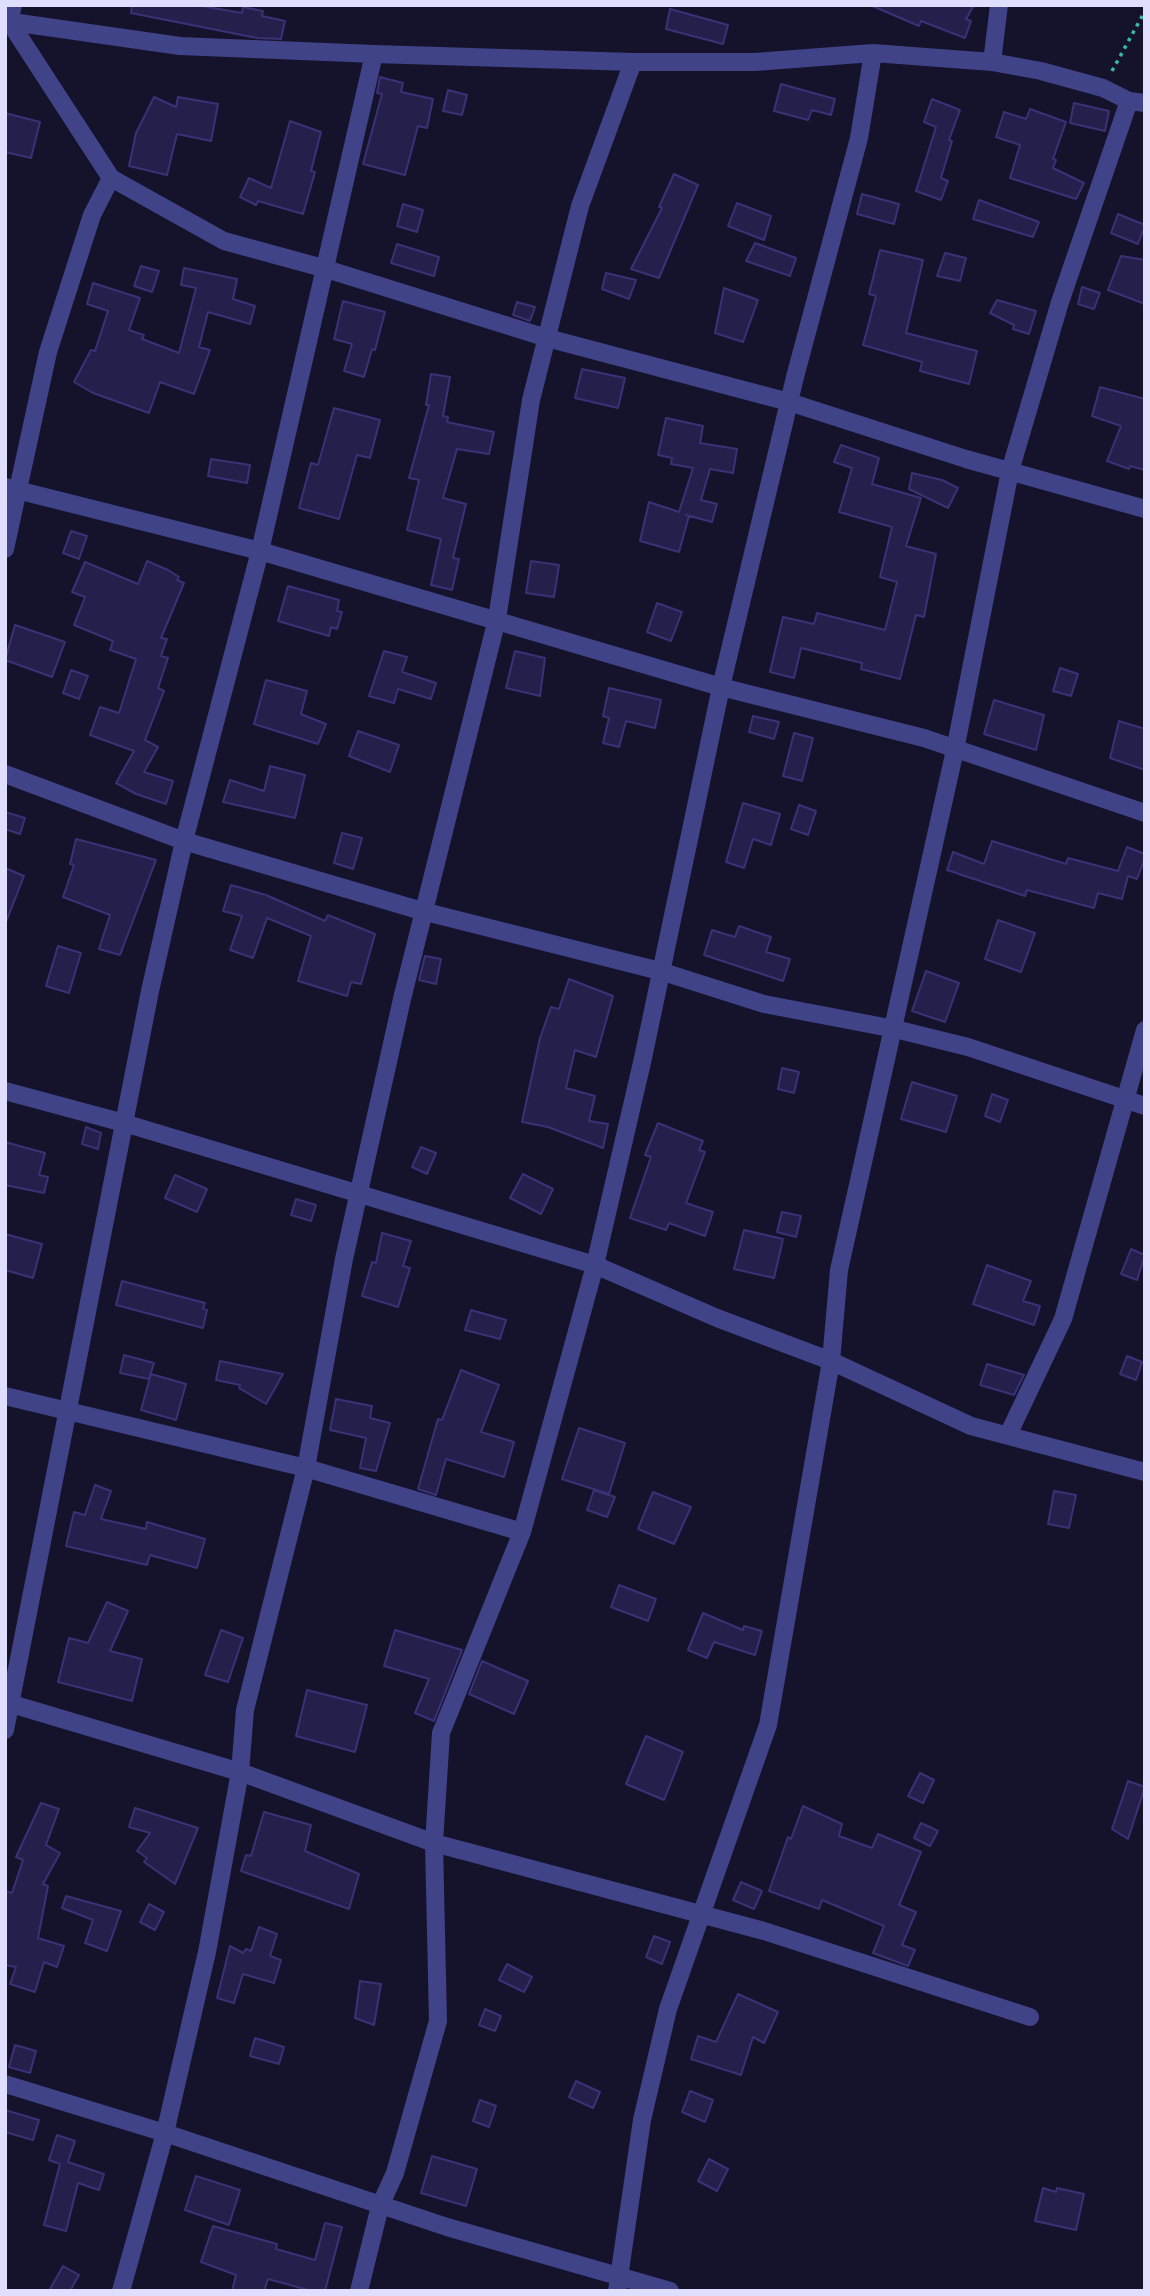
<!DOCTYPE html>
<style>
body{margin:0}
#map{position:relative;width:1150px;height:2296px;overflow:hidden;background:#15122b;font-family:Quicksand,sans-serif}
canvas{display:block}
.frame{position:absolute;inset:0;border:7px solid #dfdefe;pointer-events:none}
</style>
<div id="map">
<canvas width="1150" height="2296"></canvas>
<div class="frame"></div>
</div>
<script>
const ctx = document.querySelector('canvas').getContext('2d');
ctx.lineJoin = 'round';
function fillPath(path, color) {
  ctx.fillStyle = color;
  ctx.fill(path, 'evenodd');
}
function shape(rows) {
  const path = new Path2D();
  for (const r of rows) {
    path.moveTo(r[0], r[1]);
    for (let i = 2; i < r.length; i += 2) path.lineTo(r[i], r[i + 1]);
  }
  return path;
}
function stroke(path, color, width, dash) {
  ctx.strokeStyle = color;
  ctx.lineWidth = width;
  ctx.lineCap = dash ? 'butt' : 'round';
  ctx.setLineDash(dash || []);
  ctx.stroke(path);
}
const building = shape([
 [132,5,196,5,242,13,243,7,263,11,262,16,285,21,281,39,257,38,131,13,132,5],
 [870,5,974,5,966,19,971,21,965,38,921,21,919,26,870,5],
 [670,9,728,25,723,44,666,29,670,9],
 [380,77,403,83,401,92,433,99,427,128,418,126,405,175,363,164,382,94,377,93,380,77],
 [781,84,835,99,831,115,812,110,808,120,774,111,781,84],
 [448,90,467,95,462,115,443,111,448,90],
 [154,97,176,107,178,97,218,104,211,141,177,134,167,175,129,166,136,133,154,97],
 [932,99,960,110,949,140,952,141,941,178,948,181,941,200,916,191,936,127,924,122,932,99],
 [1074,103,1109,111,1105,131,1070,123,1074,103],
 [1030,109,1066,122,1053,159,1056,160,1053,168,1084,183,1076,199,1010,178,1020,145,996,137,1004,112,1026,119,1030,109],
 [5,113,40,122,31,158,5,152,5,113],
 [290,121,321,132,311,171,315,172,303,214,258,201,256,205,240,197,249,178,271,188,290,121],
 [674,174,698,185,659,278,631,269,662,208,659,207,674,174],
 [862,194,899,204,894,224,857,214,862,194],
 [979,200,1039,222,1033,237,973,219,979,200],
 [737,203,771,216,764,240,728,226,737,203],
 [403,204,423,210,417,232,397,226,403,204],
 [1118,214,1145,225,1138,244,1111,233,1118,214],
 [755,243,796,258,790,276,746,261,755,243],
 [397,244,439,257,434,276,391,263,397,244],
 [880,250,923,260,906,333,977,351,969,384,920,371,922,362,863,345,876,296,869,294,880,250],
 [945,253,966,258,960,281,937,276,945,253],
 [1121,256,1145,260,1145,304,1108,290,1121,256],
 [141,266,159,271,152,292,134,286,141,266],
 [184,268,237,279,233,299,255,306,250,324,208,312,199,347,210,350,194,394,160,382,149,413,93,393,74,382,91,350,95,351,108,311,87,304,93,283,140,298,129,330,144,335,142,339,179,353,196,288,181,285,184,268],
 [606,273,636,280,629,299,602,289,606,273],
 [1082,287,1100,293,1094,309,1078,304,1082,287],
 [724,288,758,300,743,342,715,333,724,288],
 [997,300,1036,311,1029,334,1013,329,1014,325,990,313,997,300],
 [343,301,385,312,375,350,372,349,364,377,344,371,352,344,334,339,343,301],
 [517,302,535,307,530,321,513,315,517,302],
 [582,369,625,378,618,408,575,398,582,369],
 [431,374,450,377,443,416,448,417,447,422,494,432,489,454,457,449,443,498,466,504,453,558,459,559,452,590,431,585,441,539,407,530,419,480,409,478,429,405,426,405,431,374],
 [1100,387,1145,399,1145,470,1130,466,1129,469,1107,461,1121,426,1092,416,1100,387],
 [334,408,380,420,370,458,357,455,339,519,299,508,311,463,318,465,334,408],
 [666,418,703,426,700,443,737,449,733,473,710,469,701,500,717,504,712,522,686,515,689,516,679,552,640,541,649,502,679,512,693,468,671,464,672,458,658,455,666,418],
 [841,445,879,458,872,484,921,498,906,546,936,554,924,617,916,615,900,679,861,669,862,663,801,648,794,678,770,672,783,617,814,624,817,613,885,630,897,582,880,577,892,527,839,512,852,468,834,462,841,445],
 [211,459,250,465,247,483,208,476,211,459],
 [912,473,942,480,958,488,948,508,909,489,912,473],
 [71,531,87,536,79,559,63,553,71,531],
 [147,561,168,570,179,577,177,580,184,583,161,638,167,639,161,656,168,658,158,688,164,691,145,740,158,747,144,772,173,781,166,804,136,794,116,783,134,751,90,735,100,707,119,713,136,659,110,650,113,641,74,625,85,597,72,592,85,562,138,584,147,561],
 [531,561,559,565,554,597,526,593,531,561],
 [288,586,339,600,337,611,342,612,337,629,331,627,329,636,278,621,288,586],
 [657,603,682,612,671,641,647,632,657,603],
 [15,625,65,642,52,677,5,660,15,625],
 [384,651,407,657,402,672,436,683,431,699,398,689,394,703,369,696,384,651],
 [515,651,545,658,540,696,506,688,515,651],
 [1060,668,1078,674,1071,696,1053,691,1060,668],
 [71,670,88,676,79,699,63,693,71,670],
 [266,680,307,691,301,714,326,724,318,744,254,724,266,680],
 [609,688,661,700,655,728,626,721,619,747,603,743,609,718,603,716,609,688],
 [994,700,1044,715,1036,750,984,734,994,700],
 [753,716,779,722,774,739,749,732,753,716],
 [1119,721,1145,729,1145,770,1110,758,1119,721],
 [358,731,399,745,390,772,349,756,358,731],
 [794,733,813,738,802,781,783,776,794,733],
 [270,766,305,775,295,818,223,802,230,780,264,791,270,766],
 [743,803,780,814,771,845,753,839,744,868,726,862,743,803],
 [799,805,816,811,808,835,791,829,799,805],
 [5,812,25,818,20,834,5,829,5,812],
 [342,833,362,838,353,869,334,863,342,833],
 [76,839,156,860,120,955,99,949,110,915,63,897,74,865,70,864,76,839],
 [992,841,1066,864,1068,858,1118,871,1127,847,1145,854,1145,858,1137,879,1128,876,1122,899,1098,893,1094,908,1027,890,1025,896,947,870,953,852,984,864,992,841],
 [5,868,24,876,6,922,5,921,5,868],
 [231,885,266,895,325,921,328,915,375,934,361,984,351,982,347,996,298,981,311,936,267,918,253,958,230,950,242,916,223,911,231,885],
 [998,920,1035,933,1021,972,985,959,998,920],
 [739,926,771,937,766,952,790,959,783,981,704,955,712,930,735,937,739,926],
 [58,946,81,953,69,993,46,986,58,946],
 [425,956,441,959,436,984,419,980,425,956],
 [926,971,959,983,945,1022,912,1011,926,971],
 [569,979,613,996,596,1057,575,1050,566,1088,595,1096,589,1121,608,1124,603,1148,548,1127,522,1122,540,1038,551,1007,559,1009,569,979],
 [782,1068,799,1072,794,1093,778,1089,782,1068],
 [912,1082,957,1096,946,1132,901,1119,912,1082],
 [992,1094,1008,1100,1000,1122,985,1116,992,1094],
 [658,1123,703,1141,699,1150,705,1152,686,1203,713,1212,705,1236,669,1223,666,1230,630,1218,651,1157,645,1155,658,1123],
 [86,1127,101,1133,98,1149,82,1144,86,1127],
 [5,1142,45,1153,39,1175,48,1177,44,1193,5,1185,5,1142],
 [421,1147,436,1153,427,1174,412,1167,421,1147],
 [523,1174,553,1189,541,1214,510,1198,523,1174],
 [175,1175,207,1189,197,1212,165,1198,175,1175],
 [296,1199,316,1205,311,1221,291,1215,296,1199],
 [782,1212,801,1216,796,1237,777,1232,782,1212],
 [744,1230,783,1239,774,1278,734,1269,744,1230],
 [382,1233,411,1241,403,1266,410,1268,398,1307,362,1296,372,1262,376,1263,382,1233],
 [5,1234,42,1244,33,1278,5,1270,5,1234],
 [1131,1249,1145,1255,1137,1280,1121,1274,1131,1249],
 [987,1265,1031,1281,1023,1301,1040,1306,1034,1325,973,1304,987,1265],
 [122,1281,205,1303,203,1309,207,1310,203,1328,116,1305,122,1281],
 [471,1310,506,1320,500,1339,465,1330,471,1310],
 [124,1355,154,1363,149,1379,120,1373,124,1355],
 [1127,1356,1142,1362,1136,1380,1120,1374,1127,1356],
 [220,1361,283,1374,266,1404,239,1388,240,1385,216,1380,220,1361],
 [987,1364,1024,1375,1014,1395,980,1385,987,1364],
 [461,1370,499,1385,481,1432,514,1442,504,1477,446,1459,436,1495,418,1489,438,1419,442,1420,461,1370],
 [151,1374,186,1384,176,1420,141,1410,151,1374],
 [336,1399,372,1406,370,1418,390,1423,376,1471,360,1468,366,1438,330,1430,336,1399],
 [579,1428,625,1443,609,1494,562,1479,579,1428],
 [95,1485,111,1491,101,1519,146,1529,147,1522,205,1539,197,1568,150,1555,147,1565,66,1546,74,1512,85,1515,95,1485],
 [594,1490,615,1497,607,1517,587,1510,594,1490],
 [1054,1491,1076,1495,1069,1528,1048,1524,1054,1491],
 [653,1492,691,1507,674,1544,638,1529,653,1492],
 [619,1585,656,1599,648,1621,611,1607,619,1585],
 [107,1602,128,1611,110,1651,142,1659,132,1701,58,1682,69,1638,88,1643,107,1602],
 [703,1613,743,1630,744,1626,762,1631,755,1655,714,1642,707,1658,688,1650,703,1613],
 [221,1630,243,1638,228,1682,205,1675,221,1630],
 [395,1630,462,1650,434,1721,415,1713,429,1679,384,1666,395,1630],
 [482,1661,528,1681,514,1714,469,1694,482,1661],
 [307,1690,367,1705,355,1752,296,1736,307,1690],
 [646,1736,683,1752,664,1800,626,1784,646,1736],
 [920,1773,934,1780,923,1803,908,1796,920,1773],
 [1128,1781,1145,1787,1128,1839,1112,1829,1128,1781],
 [41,1803,59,1809,46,1845,60,1853,43,1884,48,1886,38,1938,64,1946,57,1967,44,1962,35,1992,10,1984,16,1967,5,1965,5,1891,12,1893,23,1860,16,1857,41,1803],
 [803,1806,842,1824,839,1836,872,1848,878,1834,921,1852,899,1905,916,1912,902,1945,915,1950,908,1966,873,1953,884,1926,822,1900,819,1909,769,1891,788,1837,791,1839,803,1806],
 [135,1808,198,1828,175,1884,144,1862,147,1858,137,1851,150,1833,129,1827,135,1808],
 [264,1812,311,1825,305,1851,359,1874,349,1909,241,1871,246,1855,251,1856,264,1812],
 [921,1823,938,1831,930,1846,914,1838,921,1823],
 [741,1882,762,1891,754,1909,733,1900,741,1882],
 [66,1896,121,1911,107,1951,85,1943,93,1920,62,1908,66,1896],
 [149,1904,164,1912,155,1930,140,1922,149,1904],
 [259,1927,277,1934,270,1956,281,1960,274,1983,243,1974,234,2003,217,1998,230,1946,243,1953,246,1949,251,1951,259,1927],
 [654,1936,670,1942,662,1964,646,1957,654,1936],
 [507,1964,532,1977,524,1992,499,1980,507,1964],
 [360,1981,381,1984,374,2025,355,2018,360,1981],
 [738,1994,778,2012,764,2043,753,2037,741,2075,691,2059,698,2036,716,2042,738,1994],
 [485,2009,501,2016,495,2031,479,2025,485,2009],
 [255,2038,284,2047,279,2064,250,2056,255,2038],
 [15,2045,36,2051,30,2073,9,2067,15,2045],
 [576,2081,600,2092,593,2108,569,2097,576,2081],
 [690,2091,713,2100,705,2122,682,2112,690,2091],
 [480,2100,496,2106,489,2127,473,2121,480,2100],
 [5,2110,39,2120,33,2140,5,2132,5,2110],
 [57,2135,75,2141,68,2162,104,2174,99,2190,78,2183,66,2231,44,2225,60,2164,49,2160,57,2135],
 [432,2156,477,2169,466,2206,421,2193,432,2156],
 [709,2159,728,2169,717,2191,698,2181,709,2159],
 [196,2176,240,2190,229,2225,185,2210,196,2176],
 [1043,2188,1056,2192,1057,2188,1084,2194,1076,2230,1035,2221,1043,2188],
 [325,2223,342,2227,325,2291,312,2291,268,2279,264,2291,232,2291,236,2275,201,2262,213,2226,277,2244,276,2249,315,2260,325,2223],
 [63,2266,79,2275,70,2291,49,2291,63,2266]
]);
fillPath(building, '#251f4b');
stroke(building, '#3a3276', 2);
stroke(shape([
 [1112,71,1145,11]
]), '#37b9a6', 3.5, [3.5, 5]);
stroke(shape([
 [13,5,9,21,111,178,224,241,323,268,547,338,789,402,966,459,1145,509],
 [5,21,180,46,374,54,633,62,755,62,873,53,992,62,1041,71,1103,88,1129,101,1145,103],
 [992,62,999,5],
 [5,487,260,551,721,687,924,738,1145,813],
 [5,549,48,352,92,215,111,178],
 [5,774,184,841,422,911,660,971,764,1004,895,1029,968,1047,1145,1106],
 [5,1091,124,1123,595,1265,717,1318,831,1361,971,1426,1145,1472],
 [5,1396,306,1468,522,1532],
 [1008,1435,1063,1319,1145,1030],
 [5,1702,240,1772,434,1843,764,1931,1030,2017],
 [5,1730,150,991,184,841,260,551,374,54],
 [5,2084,165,2133,447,2227,670,2291],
 [121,2291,165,2133,207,1952,240,1772,245,1710,306,1468,344,1259,402,999,497,619,531,400,580,206,633,62],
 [359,2291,380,2206,395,2173,438,2021,434,1843,441,1733,522,1532,595,1265,643,1058,721,687,795,377,859,138,873,53],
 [617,2291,642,2120,668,2009,768,1725,831,1361,839,1270,955,750,1010,471,1060,302,1129,101]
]), '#404387', 18);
</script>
